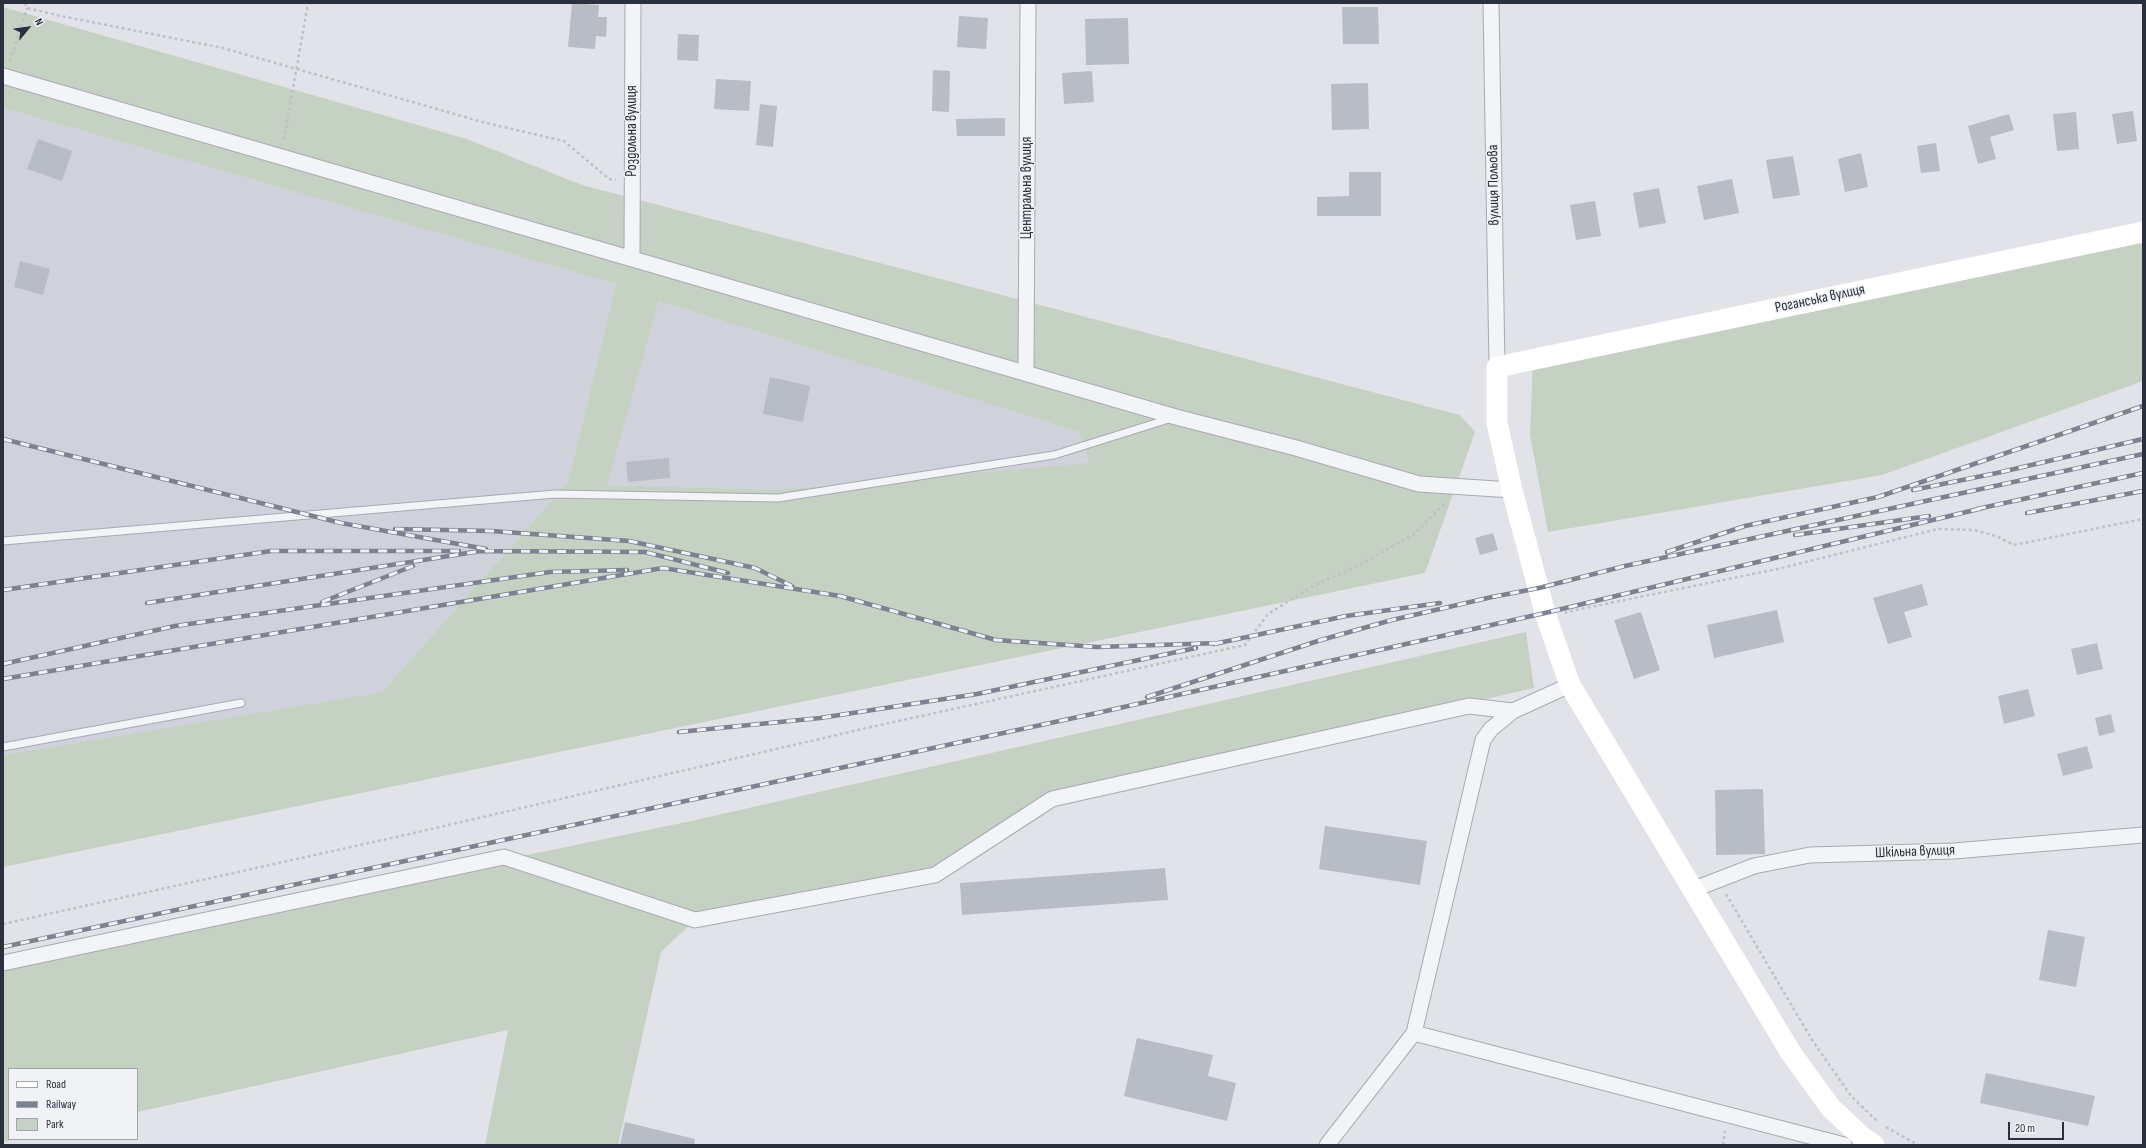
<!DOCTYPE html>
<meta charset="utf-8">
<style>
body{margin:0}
#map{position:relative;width:2146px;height:1148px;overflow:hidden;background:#e1e3e8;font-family:"Sofia Sans Condensed",sans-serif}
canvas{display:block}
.frame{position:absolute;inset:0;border:4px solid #2b303e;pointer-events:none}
.legend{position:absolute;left:8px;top:1068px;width:130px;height:72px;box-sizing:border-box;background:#f0f2f6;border:1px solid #a1a4ac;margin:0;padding:5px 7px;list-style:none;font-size:12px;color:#2b303e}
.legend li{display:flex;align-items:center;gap:8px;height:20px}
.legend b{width:20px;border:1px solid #a1a4ac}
.north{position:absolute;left:8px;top:8px;width:40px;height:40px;-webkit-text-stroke:3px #f0f2f6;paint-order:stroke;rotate:61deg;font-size:11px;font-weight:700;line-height:16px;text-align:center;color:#2b303e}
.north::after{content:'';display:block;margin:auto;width:14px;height:18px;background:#2b303e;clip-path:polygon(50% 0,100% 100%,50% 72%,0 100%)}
.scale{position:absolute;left:2008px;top:1122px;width:56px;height:18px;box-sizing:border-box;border:2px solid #2b303e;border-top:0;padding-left:5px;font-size:12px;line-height:14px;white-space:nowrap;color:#2b303e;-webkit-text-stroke:3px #f0f2f6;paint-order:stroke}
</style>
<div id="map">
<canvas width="2146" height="1148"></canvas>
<div class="frame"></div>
<ul class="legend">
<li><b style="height:5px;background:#fff"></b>Road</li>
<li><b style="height:5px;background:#7c8290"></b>Railway</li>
<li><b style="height:11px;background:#c5d1c3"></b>Park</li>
</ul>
<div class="north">N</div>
<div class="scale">20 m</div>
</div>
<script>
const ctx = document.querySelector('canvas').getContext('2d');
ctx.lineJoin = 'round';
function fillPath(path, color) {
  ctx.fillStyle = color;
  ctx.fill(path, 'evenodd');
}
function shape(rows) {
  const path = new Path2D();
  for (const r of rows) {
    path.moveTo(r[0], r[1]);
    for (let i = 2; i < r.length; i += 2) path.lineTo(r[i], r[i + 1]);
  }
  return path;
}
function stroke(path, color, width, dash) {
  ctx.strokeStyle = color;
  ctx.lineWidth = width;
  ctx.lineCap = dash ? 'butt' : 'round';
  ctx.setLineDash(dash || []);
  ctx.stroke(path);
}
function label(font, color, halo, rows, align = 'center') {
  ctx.font = font + ' "Sofia Sans Condensed",sans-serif';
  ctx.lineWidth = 3;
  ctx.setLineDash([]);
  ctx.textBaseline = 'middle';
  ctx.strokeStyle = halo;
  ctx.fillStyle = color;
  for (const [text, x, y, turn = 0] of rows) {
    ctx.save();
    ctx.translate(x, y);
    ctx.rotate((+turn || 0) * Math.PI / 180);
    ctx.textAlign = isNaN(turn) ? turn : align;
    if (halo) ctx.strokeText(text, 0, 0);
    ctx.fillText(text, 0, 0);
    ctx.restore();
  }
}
fillPath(shape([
 [3,108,616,284,568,482,382,692,3,755],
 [659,301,1079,432,1089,464,777,490,606,485]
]), '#cfd2da');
fillPath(shape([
 [3,7,467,139,582,185,1460,415,1475,432,1425,573,3,867,3,755,382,692,568,482,616,284,3,108],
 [659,301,1079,432,1089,463,777,490,607,485],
 [2143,232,2143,381,1882,475,1548,532,1530,435,1533,359],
 [1526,632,1534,688,1052,799,935,875,695,920,661,952,618,1145,485,1145,508,1030,137,1112,137,1069,9,1069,9,1139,17,1139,3,1142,3,964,691,821]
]), '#c5d1c3');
fillPath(shape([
 [572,3,599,5,598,17,607,17,606,37,596,36,595,49,568,47],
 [1342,7,1378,7,1379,44,1343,44],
 [959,16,988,18,986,49,957,47],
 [1128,18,1129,64,1086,65,1085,19],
 [678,34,699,35,698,61,677,60],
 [933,70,950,71,949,112,932,111],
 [1092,71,1094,102,1064,104,1062,73],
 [716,79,751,81,749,111,714,109],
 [1368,83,1369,129,1332,130,1331,84],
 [760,104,777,106,773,147,756,145],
 [2133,111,2137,141,2117,144,2112,114],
 [2076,112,2079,149,2057,151,2053,114],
 [2009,114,2014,130,1990,137,1996,159,1978,164,1968,126],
 [1005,118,1005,136,957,136,956,119],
 [38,139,72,151,62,181,27,169],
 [1936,143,1940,171,1921,173,1917,146],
 [1861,153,1868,187,1845,192,1838,159],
 [1793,156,1800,195,1773,199,1766,160],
 [1349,172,1381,172,1381,216,1317,216,1317,197,1349,196],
 [1732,179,1739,213,1704,220,1697,186],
 [1659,188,1666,223,1639,228,1633,193],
 [1595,201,1601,236,1576,240,1570,205],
 [20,261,50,269,43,295,14,287],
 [770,377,810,386,803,422,763,414],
 [669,458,670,478,628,482,626,462],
 [1493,533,1498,550,1480,555,1475,538],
 [1922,584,1928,605,1904,612,1912,637,1888,644,1873,598],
 [1777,610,1784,642,1714,658,1707,625],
 [1641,612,1660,670,1634,679,1614,620],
 [2097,643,2103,669,2077,675,2071,649],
 [2028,689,2035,716,2004,724,1998,696],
 [2111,714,2115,732,2099,736,2095,718],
 [2087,746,2093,768,2063,776,2057,754],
 [1763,789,1765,854,1716,855,1715,790],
 [1325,826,1427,841,1420,885,1319,869],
 [1165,868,1168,900,962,915,960,883],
 [2048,930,2085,937,2076,987,2039,980],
 [1137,1038,1213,1055,1208,1076,1236,1083,1227,1121,1124,1096],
 [1986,1073,2095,1096,2088,1126,1980,1103],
 [625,1122,695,1139,694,1145,620,1145]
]), '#b8bcc4');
const lane = shape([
 [3,541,555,494,778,498,1054,455,1172,418],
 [3,747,241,703]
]);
const street = shape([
 [1491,3,1497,367],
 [3,76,1176,417,1296,448,1419,484,1512,490],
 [632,259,633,3],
 [1026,373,1028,3],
 [1692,890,1754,866,1810,855,1954,851,2143,835],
 [3,963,504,857,695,920,935,875,1052,799,1469,706,1513,711],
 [1414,1033,1483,740,1491,729,1513,711,1570,685],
 [1327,1145,1414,1033,1844,1145]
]);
stroke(lane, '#a7aab2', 9);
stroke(street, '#a7aab2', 17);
stroke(shape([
 [25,3,27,8,61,16,223,48,486,123,564,141,609,179,616,180],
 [10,61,27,8],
 [284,140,308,3],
 [1566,614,1566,612,1782,568,1938,529,1974,530,1996,536,2014,545,2143,519],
 [1726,894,1812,1040,1851,1096,1878,1122],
 [3,924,414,833,871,727,1245,645,1268,614,1315,585,1361,564,1414,534,1445,503],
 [1886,1127,1918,1145],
 [1723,1145,1725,1131]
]), '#bfc1c7', 2.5, [3, 3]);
stroke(lane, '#f3f4f7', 7);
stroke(street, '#f3f4f7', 15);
stroke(shape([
 [1874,1145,1862,1137,1831,1108,1791,1053,1570,685,1545,613,1512,490,1497,423,1497,367,2143,232]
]), '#fff', 21);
const rail = shape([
 [3,439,341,523,486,549],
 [1913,490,1997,473,2143,439],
 [1977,509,2143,473],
 [2027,513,2143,491],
 [395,529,491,531,629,541,755,568,792,586],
 [1795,535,1929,516],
 [1667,552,1745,526,1878,497,2143,406],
 [3,590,271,551,459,551],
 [322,602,413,566],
 [147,603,481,551,645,552,728,573],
 [1214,644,1346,616,1440,603],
 [3,664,175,626,550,572,627,570],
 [3,679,663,568,840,596,996,640,1097,647,1219,643],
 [1147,697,1321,640,1392,620,1492,597,1539,588,1625,566,2143,454],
 [679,732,820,718,977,694,1196,648],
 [3,947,1097,713,1545,613,1983,508]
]);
stroke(rail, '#7c8290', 4.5);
stroke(rail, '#f0f2f6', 3, [9]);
label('15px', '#2b303e', '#f0f2f6', [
 ["Роздольна вулиця",632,131,-90],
 ["вулиця Польова",1494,185,-91],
 ["Центральна вулиця",1027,188,-90],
 ["Роганська вулиця",1820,299,-12],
 ["Шкільна вулиця",1915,852,-2]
]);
</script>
